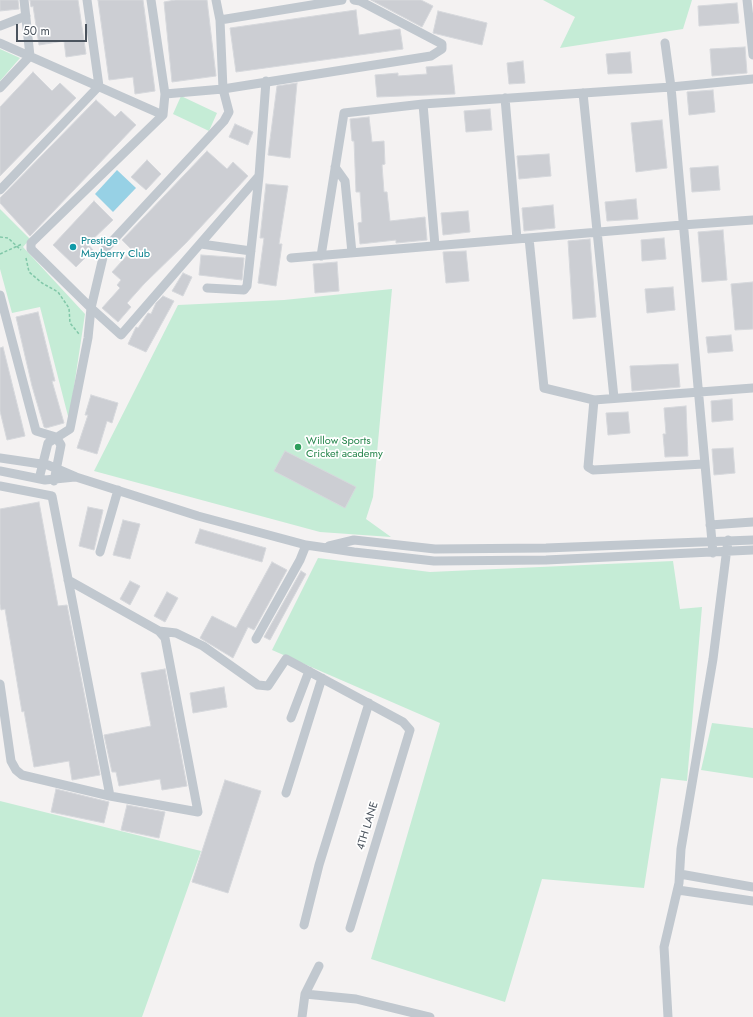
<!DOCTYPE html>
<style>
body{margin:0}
#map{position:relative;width:753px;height:1017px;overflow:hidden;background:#f4f2f2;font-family:Jost,sans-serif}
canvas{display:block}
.scale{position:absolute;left:16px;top:24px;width:71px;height:18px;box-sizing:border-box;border:2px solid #4b545e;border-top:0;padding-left:5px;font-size:12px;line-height:14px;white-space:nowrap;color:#4b545e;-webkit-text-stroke:3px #fff;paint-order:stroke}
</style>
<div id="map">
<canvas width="753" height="1017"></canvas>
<div class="scale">50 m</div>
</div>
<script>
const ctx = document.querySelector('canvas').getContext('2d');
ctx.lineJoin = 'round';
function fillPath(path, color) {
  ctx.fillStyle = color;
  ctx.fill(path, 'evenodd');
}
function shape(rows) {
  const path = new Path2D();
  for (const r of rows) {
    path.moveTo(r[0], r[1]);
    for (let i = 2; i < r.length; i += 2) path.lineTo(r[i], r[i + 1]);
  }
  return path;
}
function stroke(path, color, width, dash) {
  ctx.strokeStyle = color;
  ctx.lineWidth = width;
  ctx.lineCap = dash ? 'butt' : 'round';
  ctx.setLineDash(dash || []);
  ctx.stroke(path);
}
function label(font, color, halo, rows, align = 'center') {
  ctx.font = font + ' Jost,sans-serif';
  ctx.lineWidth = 3.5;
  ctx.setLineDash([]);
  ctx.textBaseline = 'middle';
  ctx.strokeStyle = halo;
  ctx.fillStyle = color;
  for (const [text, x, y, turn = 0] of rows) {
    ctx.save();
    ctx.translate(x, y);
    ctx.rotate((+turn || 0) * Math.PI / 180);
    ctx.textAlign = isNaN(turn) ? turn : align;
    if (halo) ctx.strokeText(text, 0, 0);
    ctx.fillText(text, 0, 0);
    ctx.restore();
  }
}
fillPath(shape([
 [543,0,692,0,683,29,560,48,575,17],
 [0,49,20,58,0,81],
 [181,96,217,113,209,131,173,114],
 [0,209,30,239,23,247,85,314,69,420,40,307,12,313,0,269],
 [392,289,373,497,366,519,391,537,320,532,94,471,178,305,284,300],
 [318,558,430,572,673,561,680,609,702,607,687,781,661,778,644,888,542,879,505,1002,371,959,440,723,272,650],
 [712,723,753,728,753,778,701,770],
 [0,801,201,851,142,1017,0,1017]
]), '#c5ecd6');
fillPath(shape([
 [117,170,136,188,113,212,95,194]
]), '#97d1e5');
const building = shape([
 [0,0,18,0,19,9,0,11,0,0],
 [30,0,78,0,86,54,66,57,64,41,39,45,33,6,31,7,30,0],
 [98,0,143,0,155,91,135,94,133,77,109,80,98,0],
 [175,0,207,0,216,76,172,82,164,2,175,0],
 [371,0,421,0,433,6,422,27,371,0],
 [737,3,739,23,699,26,698,6,737,3],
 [356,10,359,35,400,29,403,49,236,72,230,28,356,10],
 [438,11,487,23,482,45,433,33,438,11],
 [745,47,747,73,712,76,710,49,745,47],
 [630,52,632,73,608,74,606,54,630,52],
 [523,61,525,83,509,84,507,63,523,61],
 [452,65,455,94,377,97,375,75,398,73,398,76,427,74,426,67,452,65],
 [33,72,52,91,60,83,76,98,0,176,0,107,33,72],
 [297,83,290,158,268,155,277,86,297,83],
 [713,90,715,112,689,115,687,92,713,90],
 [96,100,115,117,121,111,136,125,30,236,0,203,0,198,96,100],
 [490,109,492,130,466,132,464,111,490,109],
 [369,117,372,142,384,141,385,164,382,165,384,192,387,192,390,221,425,217,427,240,396,243,396,240,360,244,358,223,362,222,360,192,356,192,354,141,352,141,350,119,369,117],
 [662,120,667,168,636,172,631,123,662,120],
 [235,124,253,132,248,145,229,137,235,124],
 [207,151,227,169,233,162,248,176,186,243,144,284,127,303,131,307,118,322,102,308,120,288,117,285,121,280,112,272,132,250,122,240,207,151],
 [549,154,551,176,519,179,517,156,549,154],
 [147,160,161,174,146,190,131,177,147,160],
 [718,166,720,190,692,192,690,168,718,166],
 [266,184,288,186,279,244,282,244,276,286,258,283,264,238,260,238,266,184],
 [636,199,638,219,607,221,605,202,636,199],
 [94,201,113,220,88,244,93,250,76,267,53,245,94,201],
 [553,205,555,228,524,231,522,208,553,205],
 [468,211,470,232,443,235,441,213,468,211],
 [723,230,727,280,702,282,698,232,723,230],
 [664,238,666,259,642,261,641,240,664,238],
 [590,239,596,317,573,319,568,241,590,239],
 [466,251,469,281,446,283,443,252,466,251],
 [201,255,244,258,242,280,199,275,201,255],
 [337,262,339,291,315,293,313,264,337,262],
 [183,273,192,277,183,296,172,291,183,273],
 [753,282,753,329,735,330,731,284,753,282],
 [673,287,675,310,647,313,645,289,673,287],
 [163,296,174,301,146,352,128,344,136,327,138,328,148,313,151,314,156,303,163,296],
 [38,312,55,381,52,381,64,423,46,428,44,427,32,386,16,317,38,312],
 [731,335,733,351,708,353,706,337,731,335],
 [3,347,25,436,7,440,0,411,0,348,3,347],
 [678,364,680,387,632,391,630,366,678,364],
 [91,395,118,403,112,423,107,421,97,454,77,448,88,415,85,415,91,395],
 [732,399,733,420,712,422,711,401,732,399],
 [686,406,688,456,665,457,663,434,666,434,664,408,686,406],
 [628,412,630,433,608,435,606,413,628,412],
 [733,448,735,473,714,475,712,449,733,448],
 [285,451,356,487,345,508,274,471,285,451],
 [39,502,58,606,67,605,100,775,72,780,69,761,34,767,24,711,22,712,5,609,1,610,0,604,0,509,39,502],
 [88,507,103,510,94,550,79,546,88,507],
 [123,520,140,524,130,559,113,555,123,520],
 [200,529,266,548,262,562,195,543,200,529],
 [272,562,287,570,254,630,248,627,233,658,200,638,212,616,236,628,272,562],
 [301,571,306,574,270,640,264,637,301,571],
 [130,581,140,586,130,605,120,599,130,581],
 [167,592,178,598,165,622,154,616,167,592],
 [165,669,187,786,162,790,160,779,119,786,116,772,112,772,104,735,151,726,141,673,165,669],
 [224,687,227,707,193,713,190,693,224,687],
 [225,780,261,791,228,893,192,882,225,780],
 [56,789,109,802,104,823,51,812,56,789],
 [127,805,165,812,159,838,121,830,127,805]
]);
fillPath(building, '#ccced3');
stroke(building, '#d6d8dc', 1);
stroke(shape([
 [0,237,8,238,21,250],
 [0,254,22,244],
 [26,258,29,272,42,283,58,292,69,308,70,323,79,334]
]), '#80c7a8', 1.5, [3, 2]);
stroke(shape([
 [151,0,165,94,163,115,31,243,31,249,91,308,121,335,259,176],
 [747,0,753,55],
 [220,20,342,0],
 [0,26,26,16],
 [0,43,163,115],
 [665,43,671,87,713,553],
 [0,88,30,56,24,0],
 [583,93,614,398],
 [165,94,223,89,431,56,442,49,442,44,360,1,354,0],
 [505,98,517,239],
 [335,167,345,181,352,253],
 [0,190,99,86,87,0],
 [529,238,544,388,594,400,753,388],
 [201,244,251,251],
 [435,246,423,104,671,87,753,79],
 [321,256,344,113,423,104],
 [291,258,682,225,753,220],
 [207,288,244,290,247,286,259,176,266,81],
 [0,295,36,431,56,437,61,445,54,481],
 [594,400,588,467,593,470,704,464],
 [0,458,48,465,76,477,198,516,306,545,354,552,434,561,546,560,753,550],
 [0,471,45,480,75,477],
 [39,479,48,443,70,429,88,338,91,308,105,249,224,121,229,112,223,89,220,20,216,0],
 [0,486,52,496,110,796],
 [710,525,753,522],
 [329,546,354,540,435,549,546,548,753,540],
 [100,552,118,490],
 [159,631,176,633,203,646,258,685,268,686,286,659,403,722,410,730,350,928],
 [256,639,300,560,306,545],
 [0,684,11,761,16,770,22,775,110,796,198,812,165,638,159,631,68,580],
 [291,718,309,671],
 [286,793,322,678],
 [680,874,753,887],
 [678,890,753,901],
 [304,925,319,865,369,703],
 [305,994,356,999,430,1017],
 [302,1017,305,994,319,966],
 [668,1017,664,947,679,883,681,849,713,659,728,540]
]), '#c1c8cf', 9);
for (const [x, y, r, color] of [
 [73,247,4,"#0f9aa8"],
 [298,447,4,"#2e9e5b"]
]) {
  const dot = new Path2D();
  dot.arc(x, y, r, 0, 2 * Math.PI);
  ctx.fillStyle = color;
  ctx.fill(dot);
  stroke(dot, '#fff', 1.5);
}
label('11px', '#0d838f', '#fff', [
 ["Prestige",81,241],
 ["Mayberry Club",81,254]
], 'left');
label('11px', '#27864d', '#fff', [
 ["Willow Sports",306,441],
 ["Cricket academy",306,454]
], 'left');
label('11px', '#4b545e', '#fff', [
 ["4TH LANE",368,826,-73]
]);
</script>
